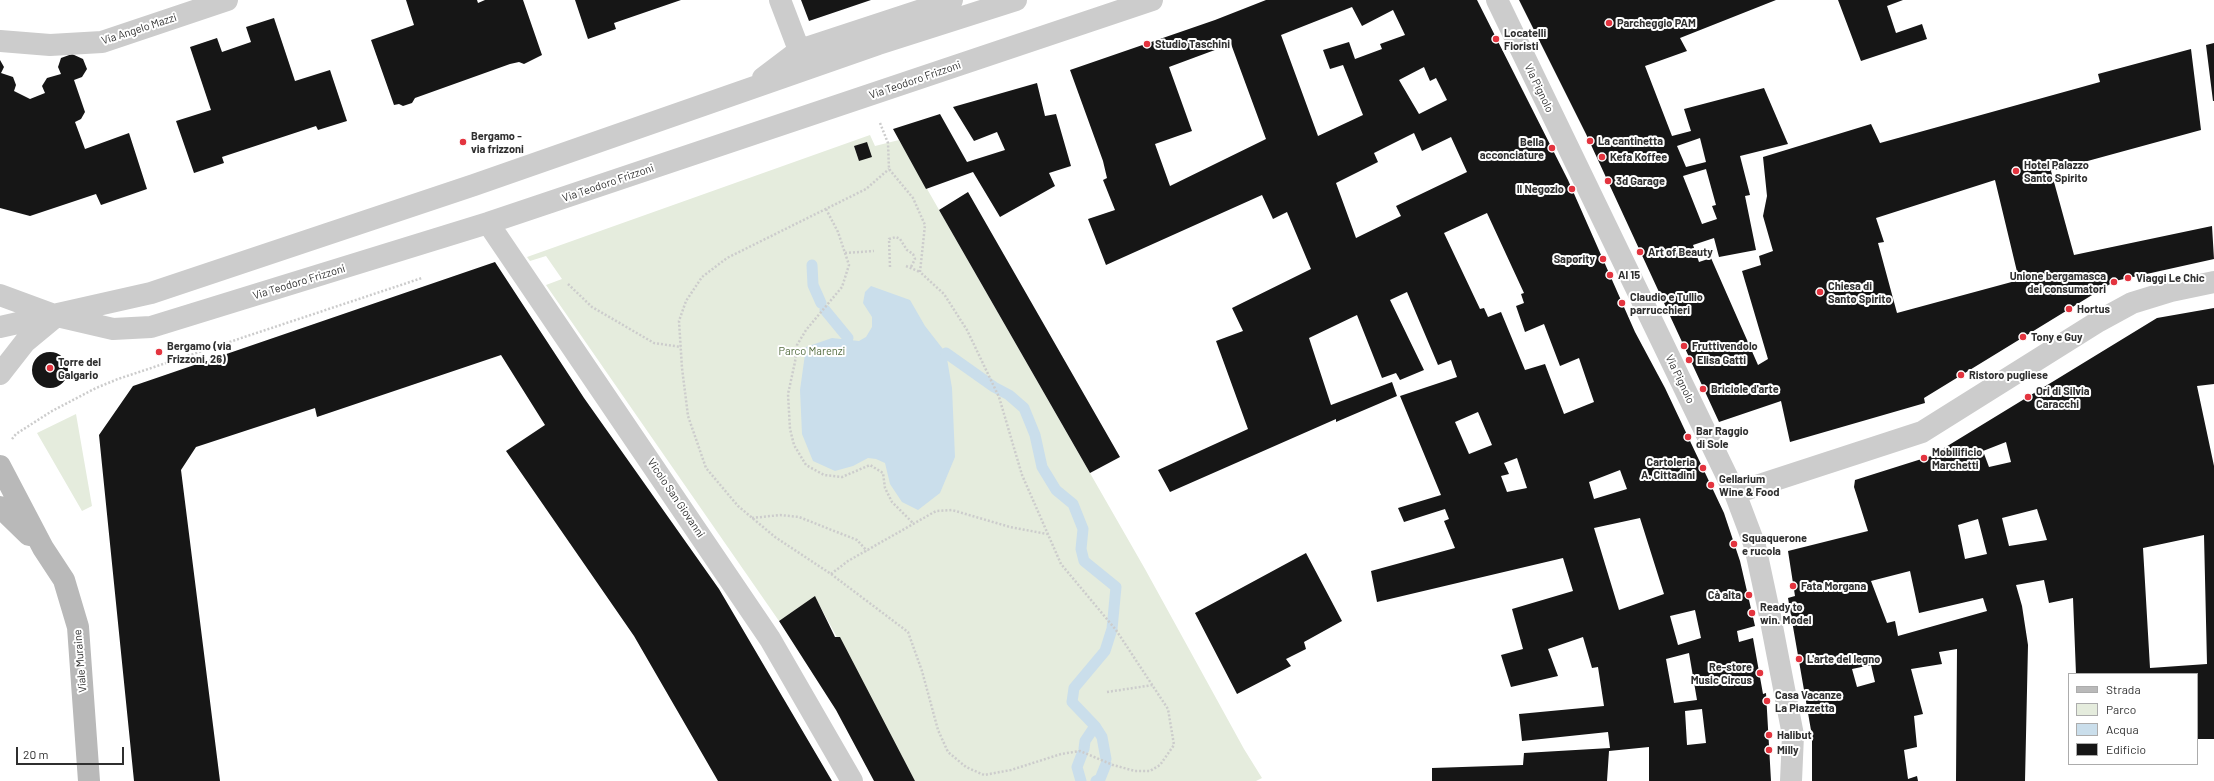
<!DOCTYPE html>
<meta charset="utf-8">
<style>
body{margin:0}
#map{position:relative;width:2214px;height:781px;overflow:hidden;background:#fff;font-family:Barlow,sans-serif}
canvas{display:block}
.legend{position:absolute;left:2068px;top:673px;width:130px;height:92px;box-sizing:border-box;background:#fff;border:1px solid #acacac;margin:0;padding:5px 7px;list-style:none;font-size:12px;color:#2f2f2f}
.legend li{display:flex;align-items:center;gap:8px;height:20px}
.legend b{width:20px;border:1px solid #acacac}
.scale{position:absolute;left:16px;top:747px;width:108px;height:18px;box-sizing:border-box;border:2px solid #2f2f2f;border-top:0;padding-left:5px;font-size:12px;line-height:14px;white-space:nowrap;color:#2f2f2f;-webkit-text-stroke:3px #fff;paint-order:stroke}
</style>
<div id="map">
<canvas width="2214" height="781"></canvas>
<ul class="legend">
<li><b style="height:5px;background:#b9b9b9"></b>Strada</li>
<li><b style="height:11px;background:#e5ecdd"></b>Parco</li>
<li><b style="height:11px;background:#cadeeb"></b>Acqua</li>
<li><b style="height:11px;background:#161616"></b>Edificio</li>
</ul>
<div class="scale">20 m</div>
</div>
<script>
const ctx = document.querySelector('canvas').getContext('2d');
ctx.lineJoin = 'round';
function fillPath(path, color) {
  ctx.fillStyle = color;
  ctx.fill(path, 'evenodd');
}
function shape(rows) {
  const path = new Path2D();
  for (const r of rows) {
    if (r.length === 3) {
      path.moveTo(r[0] + r[2], r[1]);
      path.arc(r[0], r[1], r[2], 0, 2 * Math.PI);
      continue;
    }
    path.moveTo(r[0], r[1]);
    for (let i = 2; i < r.length; i += 2) path.lineTo(r[i], r[i + 1]);
  }
  return path;
}
function stroke(path, color, width, dash) {
  ctx.strokeStyle = color;
  ctx.lineWidth = width;
  ctx.lineCap = dash ? 'butt' : 'round';
  ctx.setLineDash(dash || []);
  ctx.stroke(path);
}
function label(font, color, halo, rows, align = 'center') {
  ctx.font = font + ' Barlow,sans-serif';
  ctx.lineWidth = 4;
  ctx.setLineDash([]);
  ctx.textBaseline = 'middle';
  ctx.strokeStyle = halo;
  ctx.fillStyle = color;
  for (const [text, x, y, turn = 0] of rows) {
    ctx.save();
    ctx.translate(x, y);
    ctx.rotate((+turn || 0) * Math.PI / 180);
    ctx.textAlign = isNaN(turn) ? turn : align;
    if (halo) ctx.strokeText(text, 0, 0);
    ctx.fillText(text, 0, 0);
    ctx.restore();
  }
}
fillPath(shape([
 [870,135,875,146,899,140,1145,569,1244,749,1262,778,1256,781,915,781,815,597,779,621,546,285,562,279,546,256,530,261,527,257],
 [76,414,92,506,82,511,37,433]
]), '#e5ecdd');
fillPath(shape([
 [871,286,910,300,925,326,946,353,952,388,955,457,940,493,918,510,902,502,890,484,885,463,876,459,868,458,853,466,835,471,813,461,802,434,800,390,806,347,832,338,859,341,866,337,872,327,872,317,863,303,865,292]
]), '#cadeeb');
stroke(shape([
 [812,265,813,285,821,303],
 [825,310,848,338],
 [946,353,994,387,1009,395,1024,408,1035,435,1042,467,1056,490,1073,504,1083,529,1081,549,1084,561,1116,587,1112,629,1105,651,1074,688,1072,702,1095,726,1102,737,1106,759],
 [1084,749,1085,741,1095,726],
 [1081,781,1077,767,1082,754],
 [1096,781,1100,779,1106,764]
]), '#cadeeb', 11);
fillPath(shape([
 [406,0,477,0,478,3,485,0,523,0,542,55,524,64,519,62,510,64,415,98,412,103,403,106,399,104,394,105,371,40,414,25],
 [575,0,681,0,614,23,616,29,588,39],
 [801,0,871,0,809,21],
 [1266,0,1477,0,1568,180,1635,332,1665,388,1724,513,1740,561,1755,626,1737,631,1739,642,1753,638,1763,694,1766,693,1771,781,1649,781,1649,747,1609,751,1607,781,1432,781,1432,768,1523,765,1524,753,1610,748,1608,732,1522,741,1519,714,1604,706,1598,667,1592,668,1583,637,1548,649,1558,676,1511,687,1501,655,1523,649,1512,609,1573,591,1563,558,1377,602,1371,571,1455,548,1444,521,1449,519,1445,509,1404,522,1398,508,1441,495,1400,396,1457,377,1451,360,1438,365,1407,292,1390,300,1424,370,1400,380,1396,373,1382,378,1357,315,1309,338,1331,405,1392,382,1397,396,1336,422,1336,419,1170,492,1158,470,1248,429,1216,341,1243,331,1232,308,1311,269,1287,212,1273,219,1262,195,1106,265,1088,219,1115,210,1103,180,1107,178,1103,161,1070,70,1215,20],
 [1352,7,1362,26,1393,10,1405,35,1380,44,1382,49,1355,59,1349,42,1323,50,1330,69,1343,65,1363,115,1318,136,1281,35],
 [1231,44,1266,139,1170,186,1155,144,1192,131,1169,67],
 [1424,67,1430,81,1436,78,1447,100,1419,114,1399,80],
 [1414,133,1422,151,1451,137,1467,172,1396,206,1401,216,1356,238,1336,183,1378,162,1374,153],
 [1487,213,1524,293,1521,294,1524,303,1516,306,1525,332,1544,324,1560,366,1579,358,1594,402,1564,414,1545,364,1525,370,1501,312,1488,317,1484,308,1480,309,1444,233],
 [1478,412,1492,445,1469,454,1455,422],
 [1517,458,1527,488,1507,492,1501,476,1509,474,1504,463],
 [1620,470,1627,489,1594,499,1589,482],
 [1640,518,1664,594,1619,610,1594,528],
 [1695,610,1701,638,1678,645,1670,616],
 [1689,653,1697,700,1674,703,1666,659],
 [1702,709,1706,743,1687,745,1685,711],
 [1519,0,1776,0,1680,38,1687,51,1645,66,1672,136,1691,131,1684,109,1764,88,1788,144,1740,156,1750,195,1745,196,1756,250,1719,257,1714,238,1693,245,1699,262,1711,258,1758,365,1768,359,1742,271,1761,265,1759,256,1773,251,1763,216,1767,196,1763,157,1871,124,1880,143,2100,82,2098,74,2191,49,2201,130,2051,171,2074,255,2212,226,2214,259,2115,281,1924,398,1925,403,1790,442,1781,401,1719,422,1586,134],
 [1700,138,1706,162,1686,167,1677,146],
 [1706,169,1716,205,1712,206,1717,219,1702,224,1683,176],
 [1995,180,2019,280,1897,313,1878,243,1884,242,1876,218],
 [1838,0,1903,0,1887,6,1896,33,1922,24,1927,39,1861,61],
 [274,18,295,81,330,70,347,121,318,130,316,126,222,157,224,163,194,173,176,121,211,110,190,47,217,38,222,52,251,42,246,27],
 [2214,43,2214,101,2213,101,2206,45],
 [72,54,83,59,87,69,82,77,74,80,85,112,81,119,75,122,85,149,129,133,147,189,101,205,96,194,30,216,0,208,0,60,4,67,1,73,13,77,16,85,14,91,30,99,45,93,42,86,47,78,61,74,58,67,61,58],
 [1037,83,1045,116,1056,114,1071,166,1049,173,1055,186,1000,217,973,172,926,189,893,129,940,114,967,162,1005,150,997,132,974,141,953,107],
 [867,142,872,157,859,161,854,146],
 [968,192,1120,457,1090,473,939,210],
 [495,262,584,398,719,589,832,781,718,781,634,636,506,451,545,425,501,355,317,417,315,408,196,447,181,470,220,781,134,781,99,435,133,386],
 [2214,308,2214,384,2197,386,2214,466,2214,739,2197,739,2197,674,2076,674,2073,598,2049,603,2044,580,2016,585,2022,606,2028,645,2025,781,1956,781,1957,649,1939,652,1942,664,1911,669,1923,714,1914,716,1917,747,1904,750,1908,779,1917,776,1918,781,1812,781,1812,736,1788,598,1795,596,1788,551,1868,531,1854,487,1855,480,1931,456,2157,318],
 [2006,442,2011,462,1989,467,1983,451],
 [2037,509,2047,540,2009,546,2002,518],
 [1978,519,1987,554,1965,559,1958,525],
 [2204,535,2207,664,2150,668,2143,548],
 [1910,571,1919,613,1983,598,1987,611,1898,636,1895,621,1887,623,1871,581],
 [1871,665,1875,682,1857,687,1852,669],
 [50,370,18],
 [1306,553,1342,621,1304,642,1306,649,1286,659,1291,666,1237,694,1195,613],
 [815,596,835,637,840,637,915,781,874,781,836,710,779,621]
]), '#161616');
stroke(shape([
 [880,123,888,143,889,169,913,198,925,225,920,272,944,294,967,330,999,397,1022,475,1061,564,1116,630,1168,709,1174,745,1160,765,1150,771,1135,771,1113,765,1080,751,1061,754,1011,770,984,775,966,767,948,752,938,730,922,671,908,632,831,574,775,537,738,506,706,468,688,416,682,368,679,321,686,301,702,277,727,258,866,189,889,169],
 [826,209,838,232,849,265,842,287,806,330,797,345,795,362,788,394,790,429,794,445,806,465,824,475,842,477,870,465,883,473,885,488,892,502,914,524],
 [845,253,874,251],
 [906,266,920,272],
 [890,267,889,239,896,237,900,239,907,250,913,254,915,259,911,267],
 [568,284,592,307,654,343,681,347],
 [12,439,16,434,52,411,96,388,118,379,422,278],
 [752,518,780,515,799,517,857,540,867,551],
 [831,574,848,561,936,511,952,510,1010,527,1047,534],
 [1107,692,1153,685]
]), '#ccc', 2.5, [2, 2]);
stroke(shape([
 [780,0,804,63],
 [1497,0,1735,493,1755,546,1770,616,1793,735,1791,781],
 [0,41,50,45,102,42,227,0],
 [763,78,800,50,952,0],
 [488,223,770,639,852,781],
 [0,295,57,316,113,329,151,327,488,223,1152,0],
 [0,327,151,293,474,185,878,44,1016,0],
 [0,374,25,342,54,318],
 [1735,493,1922,432,2099,321,2132,303,2171,291,2214,282]
]), '#ccc', 22);
stroke(shape([
 [0,466,43,548,64,580,78,627,89,781],
 [0,507,29,535]
]), '#b9b9b9', 22);
for (const [x, y, r, color] of [
 [1609,23,4,"#e3343f"],
 [1496,39,4,"#e3343f"],
 [1147,44,4,"#e3343f"],
 [1590,141,4,"#e3343f"],
 [463,142,4,"#e3343f"],
 [1552,148,4,"#e3343f"],
 [1602,157,4,"#e3343f"],
 [2016,171,4,"#e3343f"],
 [1608,181,4,"#e3343f"],
 [1572,189,4,"#e3343f"],
 [1640,252,4,"#e3343f"],
 [1603,259,4,"#e3343f"],
 [1610,275,4,"#e3343f"],
 [2128,278,4,"#e3343f"],
 [2114,282,4,"#e3343f"],
 [1820,292,4,"#e3343f"],
 [1622,303,4,"#e3343f"],
 [2069,309,4,"#e3343f"],
 [2023,337,4,"#e3343f"],
 [1684,346,4,"#e3343f"],
 [159,352,4,"#e3343f"],
 [1689,360,4,"#e3343f"],
 [50,368,4,"#e3343f"],
 [1961,375,4,"#e3343f"],
 [1703,389,4,"#e3343f"],
 [2028,397,4,"#e3343f"],
 [1688,437,4,"#e3343f"],
 [1924,458,4,"#e3343f"],
 [1703,468,4,"#e3343f"],
 [1711,485,4,"#e3343f"],
 [1734,544,4,"#e3343f"],
 [1793,586,4,"#e3343f"],
 [1749,595,4,"#e3343f"],
 [1752,613,4,"#e3343f"],
 [1799,659,4,"#e3343f"],
 [1760,673,4,"#e3343f"],
 [1767,701,4,"#e3343f"],
 [1769,735,4,"#e3343f"],
 [1769,750,4,"#e3343f"]
]) {
  const dot = new Path2D();
  dot.arc(x, y, r, 0, 2 * Math.PI);
  ctx.fillStyle = color;
  ctx.fill(dot);
  stroke(dot, '#fff', 1.5);
}
label('bold 11px', '#2f2f2f', '#fff', [
 ["Parcheggio PAM",1617,23],
 ["Locatelli",1504,33],
 ["Fioristi",1504,46],
 ["Studio Taschini",1155,44],
 ["Bergamo -",471,136],
 ["via frizzoni",471,149],
 ["La cantinetta",1598,141],
 ["Bella",1544,142,"right"],
 ["acconciature",1544,155,"right"],
 ["Kefa Koffee",1610,157],
 ["Hotel Palazzo",2024,165],
 ["Santo Spirito",2024,178],
 ["3d Garage",1616,181],
 ["Il Negozio",1564,189,"right"],
 ["Art of Beauty",1648,252],
 ["Sapority",1595,259,"right"],
 ["Al 15",1618,275],
 ["Unione bergamasca",2106,276,"right"],
 ["dei consumatori",2106,289,"right"],
 ["Viaggi Le Chic",2136,278],
 ["Chiesa di",1828,286],
 ["Santo Spirito",1828,299],
 ["Claudio e Tullio",1630,297],
 ["parrucchieri",1630,310],
 ["Hortus",2077,309],
 ["Tony e Guy",2031,337],
 ["Bergamo (via",167,346],
 ["Frizzoni, 26)",167,359],
 ["Fruttivendolo",1692,346],
 ["Elisa Gatti",1697,360],
 ["Torre del",58,362],
 ["Galgario",58,375],
 ["Ristoro pugliese",1969,375],
 ["Briciole d'arte",1711,389],
 ["Ori di Silvia",2036,391],
 ["Caracchi",2036,404],
 ["Bar Raggio",1696,431],
 ["di Sole",1696,444],
 ["Mobilificio",1932,452],
 ["Marchetti",1932,465],
 ["Cartoleria",1695,462,"right"],
 ["A. Cittadini",1695,475,"right"],
 ["Gellarium",1719,479],
 ["Wine & Food",1719,492],
 ["Squaquerone",1742,538],
 ["e rucola",1742,551],
 ["Fata Morgana",1801,586],
 ["Cà alta",1741,595,"right"],
 ["Ready to",1760,607],
 ["win. Model",1760,620],
 ["L'arte del legno",1807,659],
 ["Re-store",1752,667,"right"],
 ["Music Circus",1752,680,"right"],
 ["Casa Vacanze",1775,695],
 ["La Piazzetta",1775,708],
 ["Halibut",1777,735],
 ["Milly",1777,750]
], 'left');
label('11px', '#2f2f2f', '#fff', [
 ["Via Angelo Mazzi",139,29,-18],
 ["Via Teodoro Frizzoni",915,80,-19],
 ["Via Pignolo",1539,88,64],
 ["Via Teodoro Frizzoni",608,183,-19],
 ["Via Teodoro Frizzoni",299,282,-17],
 ["Via Pignolo",1680,379,64],
 ["Vicolo San Giovanni",676,498,56],
 ["Viale Muraine",80,661,-95]
]);
label('11px', '#516a3d', '#fff', [
 ["Parco Marenzi",812,351]
]);
</script>
